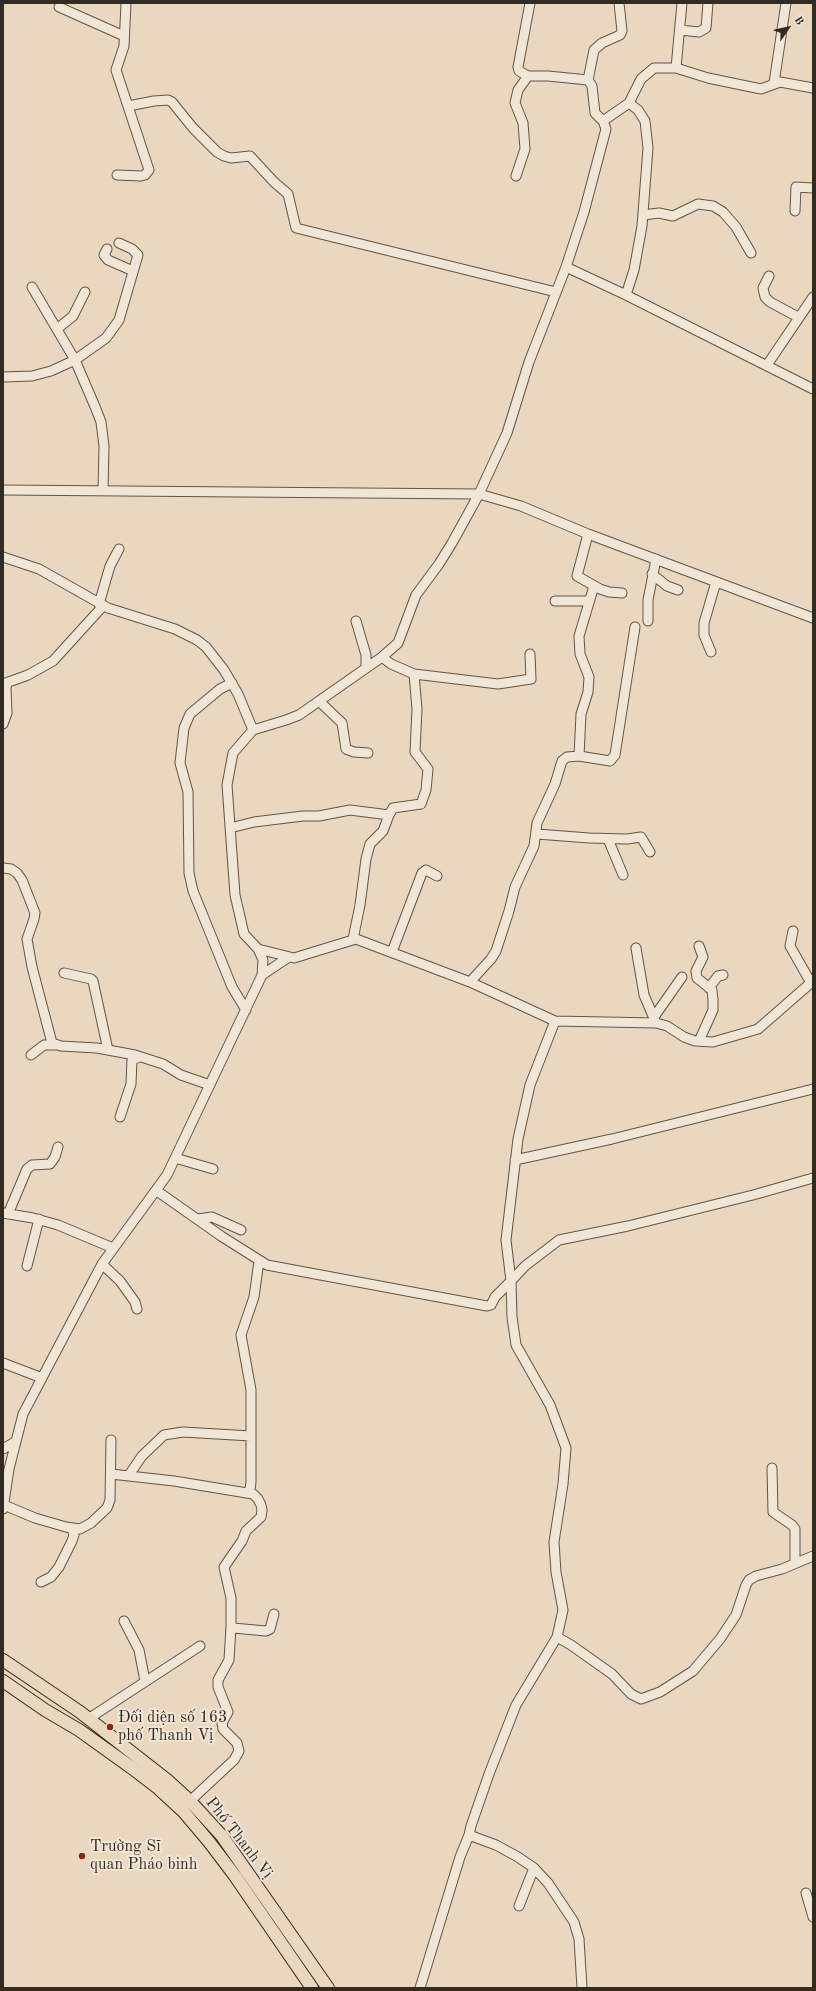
<!DOCTYPE html>
<meta charset="utf-8">
<style>
body{margin:0}
#map{position:relative;width:816px;height:1991px;overflow:hidden;background:#e9d7c0;font-family:"Old Standard TT",serif}
canvas{display:block}
.frame{position:absolute;inset:0;border:4px solid #332a20;pointer-events:none}
.north{position:absolute;left:768px;top:8px;width:40px;height:40px;-webkit-text-stroke:3px #f1e5d6;paint-order:stroke;rotate:56deg;font-size:11px;font-weight:700;line-height:16px;text-align:center;color:#332a20}
.north::after{content:'';display:block;margin:auto;width:14px;height:18px;background:#332a20;clip-path:polygon(50% 0,100% 100%,50% 72%,0 100%)}
</style>
<div id="map">
<canvas width="816" height="1991"></canvas>
<div class="frame"></div>
<div class="north">B</div>
</div>
<script>
const ctx = document.querySelector('canvas').getContext('2d');
ctx.lineJoin = 'round';
function shape(rows) {
  const path = new Path2D();
  for (const r of rows) {
    path.moveTo(r[0], r[1]);
    for (let i = 2; i < r.length; i += 2) path.lineTo(r[i], r[i + 1]);
  }
  return path;
}
function stroke(path, color, width, dash) {
  ctx.strokeStyle = color;
  ctx.lineWidth = width;
  ctx.lineCap = dash ? 'butt' : 'round';
  ctx.setLineDash(dash || []);
  ctx.stroke(path);
}
function label(font, color, halo, rows, align = 'center') {
  ctx.font = font + ' "Old Standard TT",serif';
  ctx.lineWidth = 4;
  ctx.setLineDash([]);
  ctx.textBaseline = 'middle';
  ctx.strokeStyle = halo;
  ctx.fillStyle = color;
  for (const [text, x, y, turn = 0] of rows) {
    ctx.save();
    ctx.translate(x, y);
    ctx.rotate((+turn || 0) * Math.PI / 180);
    ctx.textAlign = isNaN(turn) ? turn : align;
    if (halo) ctx.strokeText(text, 0, 0);
    ctx.fillText(text, 0, 0);
    ctx.restore();
  }
}
const minor = shape([
 [59,7,124,36],
 [680,30,699,32,706,28,708,3],
 [676,68,682,3],
 [588,80,594,50,602,43,620,35,622,31,619,3],
 [774,83,786,3],
 [128,106,154,101,168,100,172,102,193,128,217,152,224,156,231,158,250,156,274,182,288,194,296,228,556,292],
 [603,121,629,103,641,79,654,68,676,68,708,78,761,89,780,82,813,88],
 [117,175,141,176,145,175,149,170,116,70,124,46,126,3],
 [516,176,525,149,523,123,515,103,518,90,528,76],
 [795,211,796,187,813,188],
 [643,215,659,213,673,216,698,204,713,206,723,212,736,227,751,253],
 [107,249,104,255,108,260,133,271],
 [566,267,626,295,813,389],
 [769,276,763,288,765,297,770,302,798,317],
 [32,287,75,360,96,409,101,422,104,446,103,491],
 [626,295,634,270,642,226,648,148,645,121,638,110,629,103],
 [57,329,73,316,85,292],
 [767,365,813,297],
 [3,377,32,376,51,371,75,360,106,338,119,320,138,255,132,249,119,243],
 [3,490,479,494,521,506,588,534,813,618],
 [588,534,577,576,600,589,609,592,622,593],
 [3,557,39,569,108,608,175,629,197,640,206,647,224,670,238,694,253,730],
 [652,574,667,586,678,590],
 [555,601,589,601],
 [99,604,110,566,119,549],
 [356,621,366,655,366,668],
 [648,621,648,600,656,559],
 [711,652,704,635,704,623,716,582],
 [382,657,391,664,414,674,498,684,531,679,530,654],
 [232,683,220,689,190,714,184,728,180,763,188,792,189,873,193,891,232,987,246,1010],
 [3,684,28,675,53,661,103,606],
 [319,701,342,723,346,749,354,752,368,753],
 [3,724,7,713,6,687,8,682],
 [579,756,581,714,588,692,589,677,580,654,579,636,594,586],
 [230,828,254,822,303,816,319,816,350,810,389,815],
 [537,834,589,838,627,839,641,837,650,852],
 [608,839,623,875],
 [3,868,11,869,17,873,22,880,35,913,34,919,27,939,32,967,52,1043,61,1046,97,1048,135,1055,163,1064,181,1075,210,1085],
 [793,931,790,946,811,983],
 [353,939,360,905,366,859,370,844,383,831,389,815,393,808,421,804,426,790,428,769,415,752,417,709,414,674],
 [699,946,703,957,696,971,697,978,712,990,713,1000,713,1010,699,1041],
 [636,948,644,995,656,1023],
 [258,949,294,958,356,939,470,982,491,959,496,951,509,911,515,887,534,846,537,823,555,784,562,761,567,757,579,756,610,761,615,755,635,627],
 [392,952,422,873,426,870,437,876],
 [64,973,91,979,93,981,108,1050],
 [262,975,289,957],
 [709,988,718,976,723,975],
 [654,1017,682,977],
 [555,1021,656,1023,667,1026,684,1037,695,1041,713,1042,758,1029,813,981],
 [31,1055,44,1045,55,1045],
 [120,1117,131,1084,132,1060,139,1057],
 [175,1158,213,1169],
 [515,1160,612,1139,813,1089],
 [157,1191,221,1236,267,1265,487,1306,491,1305,495,1297,511,1281,506,1240,518,1139,530,1085,555,1021,470,982],
 [3,1213,33,1218,58,1225,113,1248],
 [8,1214,27,1169,32,1165,50,1164,55,1157,58,1147],
 [198,1219,212,1217,241,1230],
 [102,1264,120,1281,135,1302,137,1309],
 [27,1266,39,1219],
 [3,1363,42,1378],
 [3,1449,15,1442],
 [772,1468,773,1512,792,1525,795,1529,795,1563],
 [111,1474,174,1481,253,1494,258,1499,261,1505,262,1510,261,1517,246,1531,242,1541,224,1567,231,1598,231,1626,233,1628,266,1631,270,1629,274,1614],
 [129,1475,142,1456,164,1435,183,1432,251,1436],
 [245,1493,250,1490,251,1482,251,1390,241,1335,254,1297,259,1261],
 [4,1505,35,1518,66,1527,80,1529,91,1523,107,1508,110,1500,111,1440],
 [3,1509,9,1469,23,1414,102,1264,167,1175,262,975,263,960,258,949,244,934,235,895,227,785,233,753,253,730,286,720,299,715,382,657,398,643,416,595,439,564,452,543,479,494,507,433,529,362,566,267,584,212,606,129,603,121,595,113,592,86,588,80,548,76,528,76,519,71,518,67,530,3],
 [41,1582,51,1577,59,1567,72,1541,74,1535,72,1528],
 [124,1621,139,1650,145,1681],
 [557,1637,571,1645,612,1674,631,1694,641,1699,660,1692,693,1671,720,1639,736,1615,746,1585,749,1580,756,1576,782,1569,813,1556],
 [88,1719,200,1646],
 [190,1801,234,1760,239,1751,237,1743,223,1729,222,1723,228,1712,218,1687,218,1680,229,1660,231,1626],
 [469,1835,496,1845,518,1857,534,1868,548,1883,574,1922,579,1939,582,1988],
 [806,1893,813,1917],
 [519,1906,534,1868],
 [420,1988,460,1857,469,1835,471,1826,489,1774,516,1705,557,1637,563,1610,556,1572,554,1542,563,1484,566,1448,550,1405,516,1345,512,1317,511,1281,525,1266,559,1240,628,1226,753,1195,813,1178]
]);
const major = shape([
 [3,1660,80,1712,167,1780,190,1801,222,1836,328,1988],
 [3,1681,45,1710,79,1730,132,1768,158,1788,183,1811,210,1843,235,1876,312,1988]
]);
stroke(minor, '#605548', 11);
stroke(major, '#332a20', 14);
stroke(minor, '#f1e5d6', 9);
stroke(major, '#e9d7c0', 12);
for (const [x, y, r, color] of [
 [110,1727,4,"#8f2418"],
 [82,1856,4,"#8f2418"]
]) {
  const dot = new Path2D();
  dot.arc(x, y, r, 0, 2 * Math.PI);
  ctx.fillStyle = color;
  ctx.fill(dot);
  stroke(dot, '#f1e5d6', 1.5);
}
label('16px', '#332a20', '#f1e5d6', [
 ["Đối diện số 163",118,1718],
 ["phố Thanh Vị",118,1736],
 ["Trường Sĩ",90,1847],
 ["quan Pháo binh",90,1865]
], 'left');
label('16px', '#332a20', '#f1e5d6', [
 ["Phố Thanh Vị",239,1838,52]
]);
</script>
